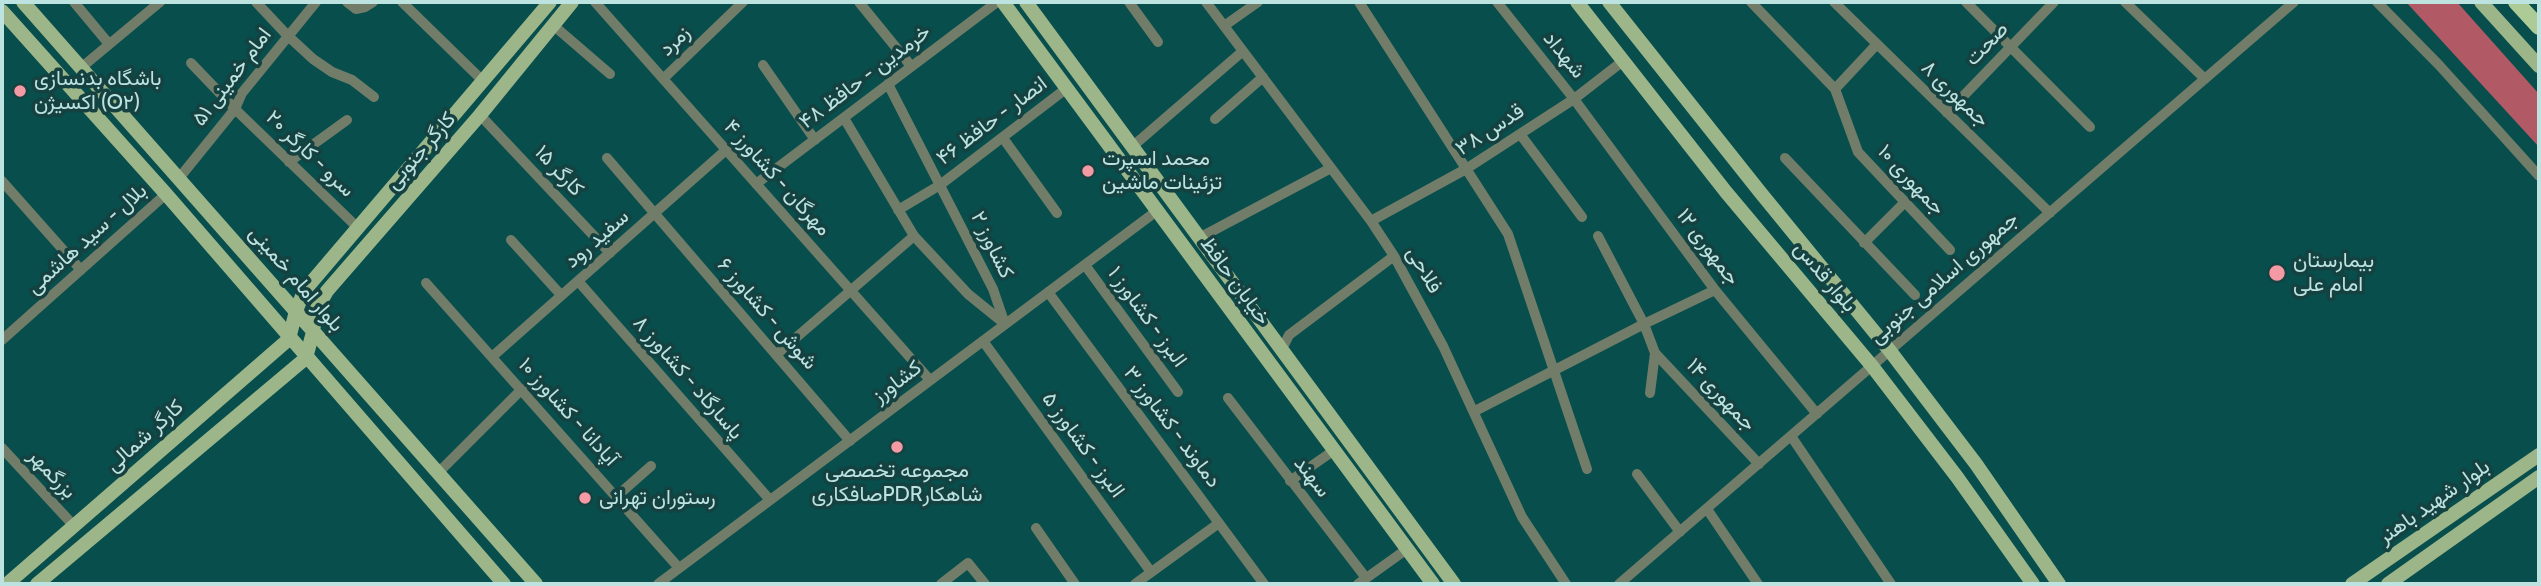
<!DOCTYPE html>
<meta charset="utf-8">
<style>
body{margin:0}
#map{position:relative;width:2541px;height:586px;overflow:hidden;background:#074e4c;font-family:Cabin,sans-serif}
canvas{display:block}
.frame{position:absolute;inset:0;border:4px solid #bde3e1;pointer-events:none}
</style>
<div id="map">
<canvas width="2541" height="586"></canvas>
<div class="frame"></div>
</div>
<script>
const ctx = document.querySelector('canvas').getContext('2d');
ctx.lineJoin = 'round';
function fillPath(path, color) {
  ctx.fillStyle = color;
  ctx.fill(path, 'evenodd');
}
function shape(rows) {
  const path = new Path2D();
  for (const r of rows) {
    path.moveTo(r[0], r[1]);
    for (let i = 2; i < r.length; i += 2) path.lineTo(r[i], r[i + 1]);
  }
  return path;
}
function stroke(path, color, width, dash) {
  ctx.strokeStyle = color;
  ctx.lineWidth = width;
  ctx.lineCap = dash ? 'butt' : 'round';
  ctx.setLineDash(dash || []);
  ctx.stroke(path);
}
function label(font, color, halo, rows, align = 'center') {
  ctx.font = font + ' Cabin,Vazirmatn,sans-serif';
  ctx.lineWidth = 7;
  ctx.setLineDash([]);
  ctx.textBaseline = 'middle';
  ctx.strokeStyle = halo;
  ctx.fillStyle = color;
  for (const [text, x, y, turn = 0] of rows) {
    ctx.save();
    ctx.translate(x, y);
    ctx.rotate((+turn || 0) * Math.PI / 180);
    ctx.textAlign = isNaN(turn) ? turn : align;
    if (halo) ctx.strokeText(text, 0, 0);
    ctx.fillText(text, 0, 0);
    ctx.restore();
  }
}
fillPath(shape([
 [2406,2,2457,2,2539,94,2539,147]
]), '#b25966');
stroke(shape([
 [74,2,109,44],
 [256,2,287,35,313,59,332,72,352,80,374,97],
 [347,2,356,9,365,7,373,2],
 [402,2,483,81],
 [595,2,930,380],
 [859,2,911,66],
 [1129,2,1158,42],
 [1206,2,1371,221,1394,256,1443,346,1522,517,1566,584],
 [1359,2,1508,234,1587,469],
 [1497,2,1574,99,1715,290,1817,414],
 [1751,2,1835,89,1858,152,1950,250],
 [1834,2,2050,213],
 [1966,2,2090,127],
 [2125,2,2205,79],
 [2377,2,2439,65,2539,176],
 [553,25,610,74],
 [1224,26,1258,2],
 [191,63,235,109,358,228],
 [763,65,815,140],
 [82,67,160,2],
 [663,79,743,2],
 [888,84,993,289,1005,324],
 [1835,89,1877,44],
 [1947,113,2054,2],
 [480,115,610,253],
 [1215,119,1263,77],
 [1520,134,1582,217],
 [1003,138,1057,213],
 [1133,146,1243,51],
 [607,158,850,441],
 [1785,158,1915,295],
 [289,162,347,120],
 [180,177,235,109,242,93,316,2],
 [2,181,81,270],
 [756,184,997,2],
 [898,210,940,185,1067,88],
 [1371,221,1466,169,1574,99,1623,61],
 [914,236,968,294,1005,324],
 [1598,236,1644,324,1655,353,1650,393],
 [1199,238,1331,168],
 [511,240,561,295],
 [1864,243,1905,202],
 [1085,265,1178,392],
 [578,281,770,500],
 [426,283,679,568],
 [1048,292,1264,584],
 [2,340,166,194],
 [983,341,1151,572],
 [1282,349,1289,335,1394,256],
 [1655,353,1759,464],
 [777,354,914,236,844,118],
 [493,356,726,150],
 [1228,398,1366,578],
 [1475,411,1644,324,1715,290],
 [1791,436,1891,584],
 [2,448,75,527],
 [438,473,522,389],
 [1637,474,1680,532],
 [1290,481,1333,451],
 [617,496,651,466],
 [1707,509,1758,584],
 [1036,528,1075,584],
 [658,584,1158,210],
 [941,584,968,563,985,584],
 [1135,584,1219,523],
 [1358,584,1407,549],
 [1619,584,2294,2]
]), '#717d68', 10);
stroke(shape([
 [23,2,536,584],
 [1003,2,1433,584],
 [1026,2,1454,584],
 [1577,2,1726,192,1872,366,1957,477,2033,584],
 [1609,2,1760,192,1890,351,1976,464,2059,584],
 [2481,2,2539,66],
 [2,11,166,194,504,584],
 [7,584,289,339,296,311,304,291,550,2],
 [37,584,306,358,313,332,316,310,327,291,480,115,572,2],
 [2352,584,2539,455],
 [2388,584,2539,477]
]), '#9cb589', 14);
stroke(shape([
 [2516,2,2539,27]
]), '#adcb96', 16);
for (const [x, y, r, color] of [
 [20,91,7,"#f49aa5"],
 [1088,171,7,"#f49aa5"],
 [2277,273,9,"#f49aa5"],
 [897,447,7,"#f49aa5"],
 [585,498,7,"#f49aa5"]
]) {
  const dot = new Path2D();
  dot.arc(x, y, r, 0, 2 * Math.PI);
  ctx.fillStyle = color;
  ctx.fill(dot);
  stroke(dot, '#154140', 2.5);
}
label('21px', '#bde3e1', '#154140', [
 ["زمرد",675,41,-44],
 ["صحت",1987,44,-46],
 ["شهداد",1564,55,51],
 ["امام خمینی ۵۱",232,77,-53],
 ["خرمدین - حافظ ۴۸",865,77,-37],
 ["جمهوری ۸",1955,94,44],
 ["انصار - حافظ ۴۶",992,121,-37],
 ["قدس ۳۸",1490,130,-33],
 ["کارگر جنوبی",421,151,-49],
 ["سرو - کارگر ۲۰",310,154,44],
 ["کارگر ۱۵",559,171,47],
 ["مهرگان - کشاورز ۴",777,178,48],
 ["جمهوری ۱۰",1911,180,47],
 ["بلال - سید هاشمی",87,239,-42],
 ["سفید رود",597,239,-41],
 ["کشاورز ۲",992,245,64],
 ["جمهوری ۱۲",1708,247,53],
 ["فلاحی",1424,270,60],
 ["بلوار قدس",1825,277,50],
 ["جمهوری اسلامی جنوبی",1944,278,-41],
 ["بلوار امام خمینی",296,279,49],
 ["خیابان حافظ",1235,281,54],
 ["شوش - کشاورز ۶",767,314,49],
 ["البرز - کشاورز ۱",1147,317,54],
 ["پاسارگاد - کشاورز ۸",688,378,49],
 ["کشاورز",897,382,-37],
 ["جمهوری ۱۴",1721,395,47],
 ["آپادانا - کشاورز ۱۰",568,412,48],
 ["دماوند - کشاورز ۳",1172,427,53],
 ["کارگر شمالی",145,436,-42],
 ["البرز - کشاورز ۵",1083,445,54],
 ["بزرگمهر",52,474,47],
 ["سهند",1312,477,52],
 ["بلوار شهید باهنر",2434,502,-35]
]);
label('21px', '#bde3e1', '#154140', [
 ["باشگاه بدنسازی",34,79],
 ["اکسیژن (O۲)",34,103],
 ["محمد اسپرت",1102,159],
 ["تزئینات ماشین",1102,183],
 ["بیمارستان",2293,261],
 ["امام علی",2293,285],
 ["مجموعه تخصصی",897,471,"center"],
 ["صافکاریPDRشاهکار",897,495,"center"],
 ["رستوران تهرانی",599,498]
], 'left');
</script>
